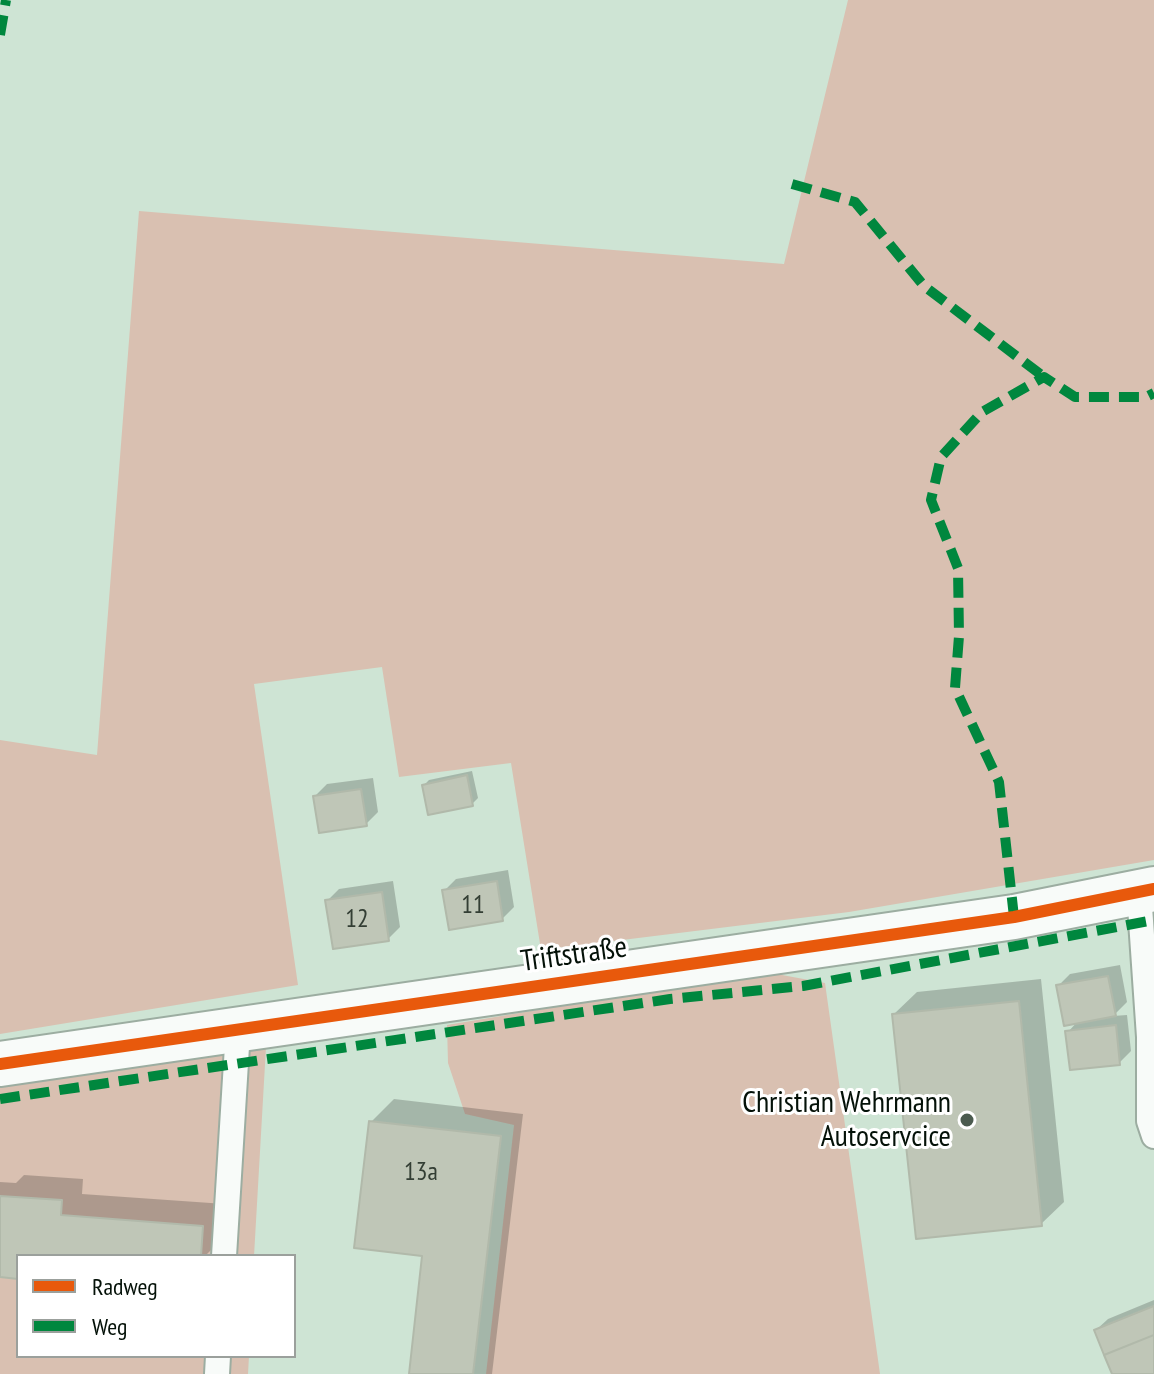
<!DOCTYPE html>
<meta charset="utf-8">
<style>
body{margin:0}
#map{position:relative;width:1154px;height:1374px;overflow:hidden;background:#cee4d4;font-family:"PT Sans Narrow",sans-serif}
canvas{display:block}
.legend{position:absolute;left:16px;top:1254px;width:280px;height:104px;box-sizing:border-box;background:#fff;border:2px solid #9ba09c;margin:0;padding:10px 14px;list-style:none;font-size:24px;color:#041108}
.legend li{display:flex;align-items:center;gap:16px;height:40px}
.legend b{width:40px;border:2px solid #9ba09c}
</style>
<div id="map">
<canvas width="1154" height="1374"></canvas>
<ul class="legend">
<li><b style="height:10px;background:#e8590c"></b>Radweg</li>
<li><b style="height:10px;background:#00873e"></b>Weg</li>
</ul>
</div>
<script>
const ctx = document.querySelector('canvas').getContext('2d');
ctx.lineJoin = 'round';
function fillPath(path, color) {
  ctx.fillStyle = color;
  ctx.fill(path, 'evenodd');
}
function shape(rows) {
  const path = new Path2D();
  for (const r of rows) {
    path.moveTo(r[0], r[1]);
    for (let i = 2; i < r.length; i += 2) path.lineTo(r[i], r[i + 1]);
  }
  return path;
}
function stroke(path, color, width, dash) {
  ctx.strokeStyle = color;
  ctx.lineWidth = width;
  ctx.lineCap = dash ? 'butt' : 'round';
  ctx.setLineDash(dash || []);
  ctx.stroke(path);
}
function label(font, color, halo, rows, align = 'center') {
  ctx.font = font + ' "PT Sans Narrow",sans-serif';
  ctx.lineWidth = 6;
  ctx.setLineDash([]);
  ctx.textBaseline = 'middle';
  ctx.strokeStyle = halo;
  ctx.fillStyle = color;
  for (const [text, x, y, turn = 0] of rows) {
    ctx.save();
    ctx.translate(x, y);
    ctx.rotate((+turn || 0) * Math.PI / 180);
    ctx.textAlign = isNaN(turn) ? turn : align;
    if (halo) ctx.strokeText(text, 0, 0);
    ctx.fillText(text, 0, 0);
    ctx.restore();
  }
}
fillPath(shape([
 [848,0,1154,0,1154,860,849,912,541,950,511,763,399,777,382,667,254,684,298,985,0,1034,0,740,97,755,139,211,784,264],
 [766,972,825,983,880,1374,486,1374,514,1125,465,1114,448,1063,447,1025],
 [266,1047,254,1256,18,1256,18,1356,249,1356,248,1374,0,1374,0,1083]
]), '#d9c0b1');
fillPath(shape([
 [472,771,478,798,472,804,424,785,429,780],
 [373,778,378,812,366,824,315,796,327,784],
 [508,870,514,907,502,919,444,891,456,879],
 [393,881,400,927,388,939,327,901,339,889],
 [1120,965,1127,1002,1113,1016,1127,1015,1131,1051,1119,1063,1068,1032,1078,1021,1058,986,1070,974],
 [1041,979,1064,1202,1041,1224,894,1014,917,992],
 [394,1099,523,1114,492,1374,411,1374,425,1254,371,1122],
 [24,1175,83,1179,82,1194,225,1204,222,1239,205,1256,18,1256,18,1277,0,1275,0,1182,16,1183],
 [1154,1300,1154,1374,1114,1374,1096,1330,1108,1319]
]), '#0003');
const building = shape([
 [467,775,473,806,428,815,422,785,467,775],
 [361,789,367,826,319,833,313,796,361,789],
 [497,881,503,921,449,930,442,890,497,881],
 [382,892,389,941,333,949,325,900,382,892],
 [1108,976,1116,1016,1064,1026,1056,985,1108,976],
 [1019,1001,1042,1226,916,1239,892,1014,1019,1001],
 [1116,1025,1120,1065,1070,1070,1065,1031,1116,1025],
 [369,1121,501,1136,473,1374,409,1374,422,1256,354,1248,369,1121],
 [0,1196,62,1200,61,1215,203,1226,201,1256,18,1256,18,1279,0,1277,0,1196],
 [1154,1306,1154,1335,1104,1355,1094,1330,1154,1306],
 [1154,1335,1154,1374,1112,1374,1104,1355,1154,1335]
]);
fillPath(building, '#bfc6b7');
stroke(building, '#b1b9aa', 2);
const lane = shape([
 [1139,892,1149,1037,1149,1121,1154,1136],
 [224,1256,238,1030],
 [217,1374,218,1356]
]);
const street = shape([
 [0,1064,1014,917,1154,889]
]);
stroke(lane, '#9cada1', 28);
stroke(street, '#9cada1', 48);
stroke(lane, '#f8fbf9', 24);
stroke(street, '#f8fbf9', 44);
stroke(shape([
 [0,35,6,0],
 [792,184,855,202,924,286,1044,377],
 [1014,917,999,782,955,688,959,636,958,568,931,500,941,457,982,412,1044,377,1075,397,1146,397,1154,393],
 [0,1099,670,999,803,986,1154,920]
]), '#00873e', 10, [20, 10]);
stroke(shape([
 [0,1064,1014,917,1154,889]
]), '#e8590c', 12);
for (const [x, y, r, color] of [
 [967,1120,8,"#4b5b4f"]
]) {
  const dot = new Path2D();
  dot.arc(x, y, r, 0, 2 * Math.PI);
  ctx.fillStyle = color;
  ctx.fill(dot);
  stroke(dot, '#fff', 3);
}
label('26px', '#333e34', null, [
 ["11",473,906],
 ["12",357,920],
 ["13a",421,1173]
]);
label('30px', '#041108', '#fff', [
 ["Triftstraße",574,955,-8]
]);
label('30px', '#041108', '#fff', [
 ["Christian Wehrmann",951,1103],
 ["Autoservcice",951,1137]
], 'right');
</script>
